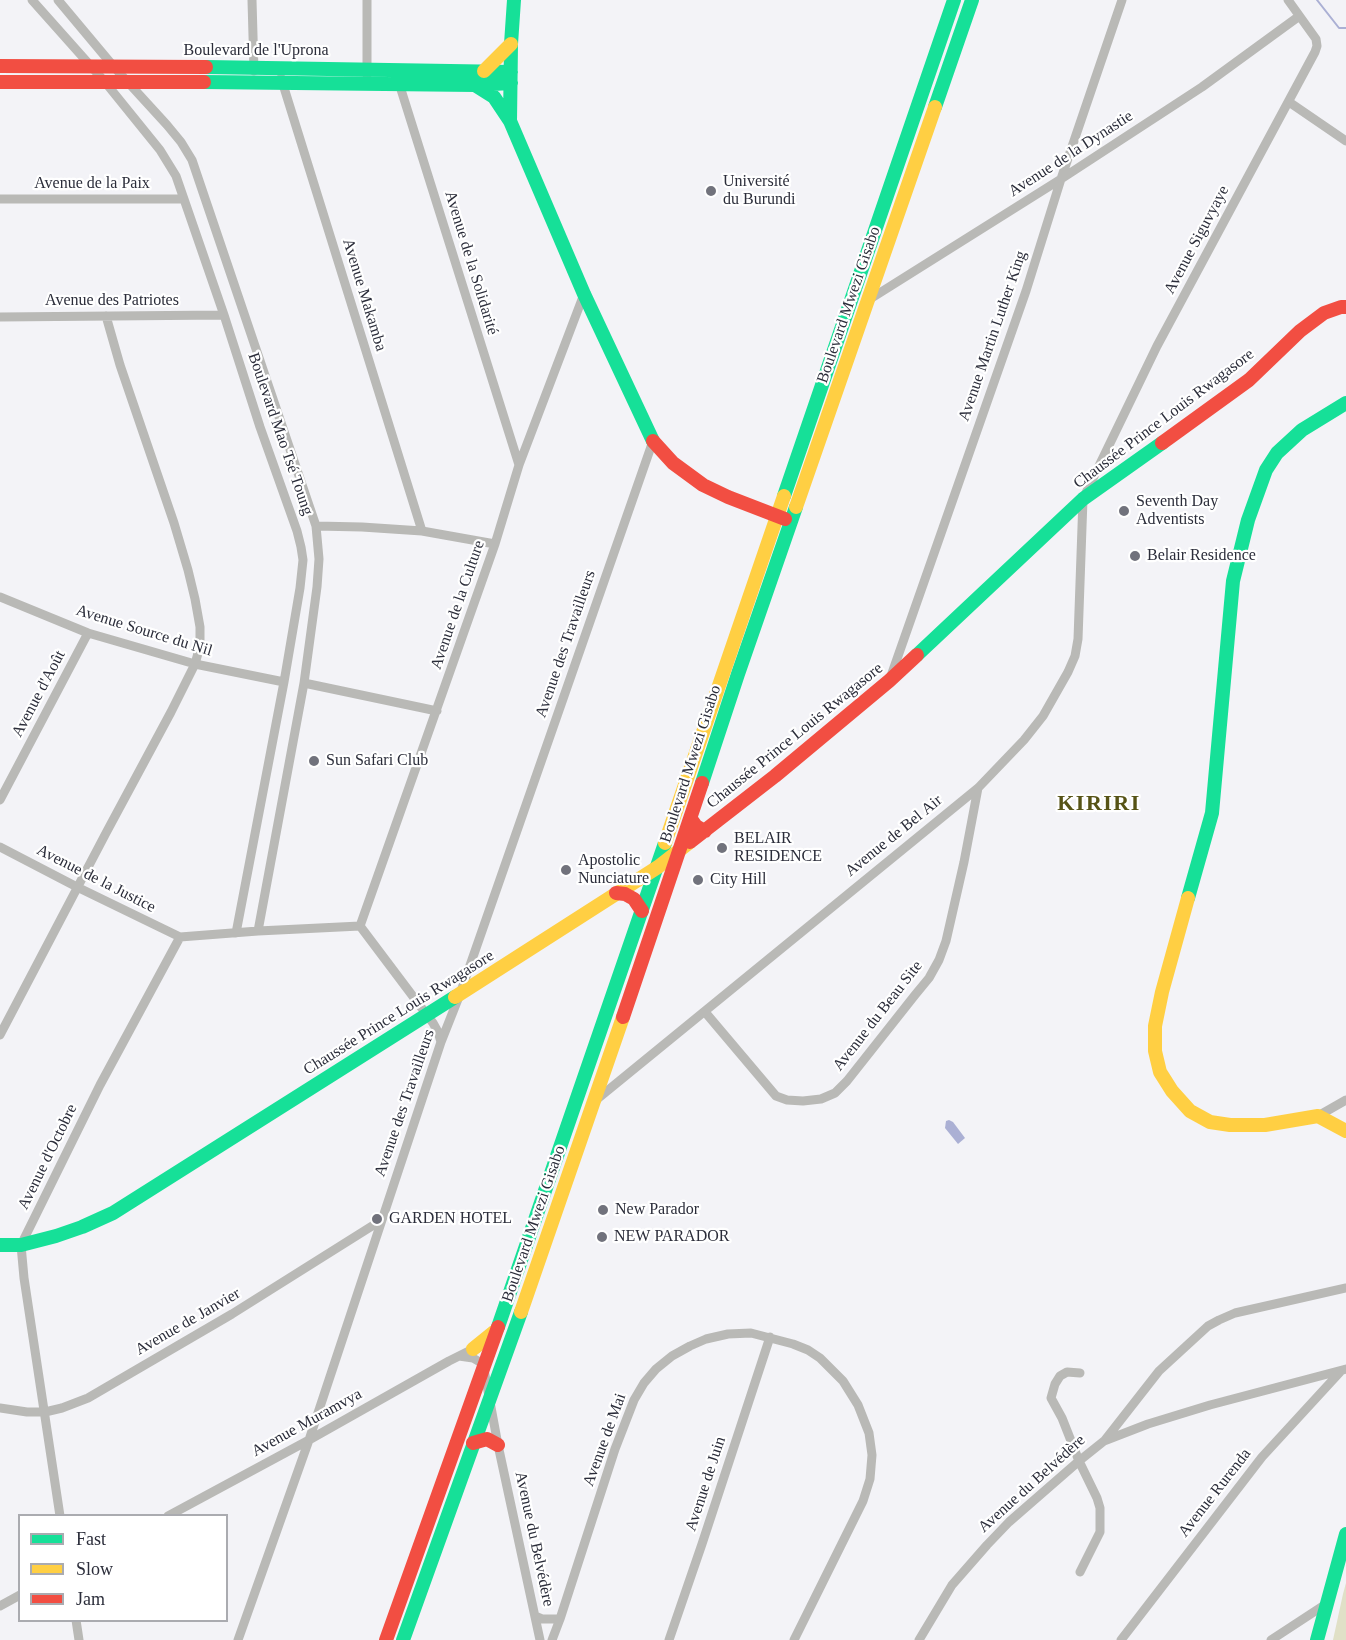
<!DOCTYPE html>
<meta charset="utf-8">
<style>
body{margin:0}
#map{position:relative;width:1346px;height:1640px;overflow:hidden;background:#f3f3f7;font-family:"Times New Roman",serif}
canvas{display:block}
.legend{position:absolute;left:18px;top:1514px;width:210px;height:108px;box-sizing:border-box;background:#fff;border:2px solid #aaabb0;margin:0;padding:8px 10px;list-style:none;font-size:18px;color:#2b2d3a}
.legend li{display:flex;align-items:center;gap:12px;height:30px}
.legend b{width:30px;border:2px solid #aaabb0}
</style>
<div id="map">
<canvas width="1346" height="1640"></canvas>
<ul class="legend">
<li><b style="height:8px;background:#16e098"></b>Fast</li>
<li><b style="height:8px;background:#ffcf43"></b>Slow</li>
<li><b style="height:8px;background:#f24e42"></b>Jam</li>
</ul>
</div>
<script>
const ctx = document.querySelector('canvas').getContext('2d');
ctx.lineJoin = 'round';
function fillPath(path, color) {
  ctx.fillStyle = color;
  ctx.fill(path, 'evenodd');
}
function shape(rows) {
  const path = new Path2D();
  for (const r of rows) {
    path.moveTo(r[0], r[1]);
    for (let i = 2; i < r.length; i += 2) path.lineTo(r[i], r[i + 1]);
  }
  return path;
}
function stroke(path, color, width, dash) {
  ctx.strokeStyle = color;
  ctx.lineWidth = width;
  ctx.lineCap = dash ? 'butt' : 'round';
  ctx.setLineDash(dash || []);
  ctx.stroke(path);
}
function label(font, color, halo, rows, align = 'center') {
  ctx.font = font + ' "Times New Roman",serif';
  ctx.lineWidth = 4.5;
  ctx.setLineDash([]);
  ctx.textBaseline = 'middle';
  ctx.strokeStyle = halo;
  ctx.fillStyle = color;
  for (const [text, x, y, turn = 0] of rows) {
    ctx.save();
    ctx.translate(x, y);
    ctx.rotate((+turn || 0) * Math.PI / 180);
    ctx.textAlign = isNaN(turn) ? turn : align;
    if (halo) ctx.strokeText(text, 0, 0);
    ctx.fillText(text, 0, 0);
    ctx.restore();
  }
}
fillPath(shape([
 [1346,1583,1346,1640,1333,1640,1343,1594]
]), '#e0e0c7');
fillPath(shape([
 [949,1120,953,1122,965,1138,958,1144,945,1128,946,1121]
]), '#abb0d4');
stroke(shape([
 [1317,0,1339,28,1346,28]
]), '#abb0d4', 2);
stroke(shape([
 [32,0,105,82,160,150,176,176,224,315,260,427,297,531,301,547,303,560,300,588,284,682,236,933],
 [58,0,114,67,167,125,181,142,192,160,316,526,319,559,317,587,304,683,258,931],
 [252,0,254,71],
 [367,0,367,75],
 [281,78,422,531],
 [398,80,519,465],
 [1289,102,1346,141],
 [0,199,184,199],
 [870,299,1061,179,1202,87,1298,17],
 [0,317,224,315],
 [316,526,362,527,422,531,495,544],
 [0,597,88,633,195,664,284,682],
 [891,676,1026,291,1061,179,1122,0],
 [304,683,437,711],
 [0,800,88,633],
 [0,847,77,887,180,937],
 [360,926,495,544,519,465,584,294],
 [180,937,258,931,360,926,433,1023,438,1032,441,1042],
 [705,1012,776,1096,787,1100,803,1101,821,1099,835,1093,847,1081,915,995,929,978,939,960,946,941,964,862,978,788],
 [0,1035,106,833,171,712,195,664,200,646,200,627,195,599,188,570,174,523,120,365,106,316],
 [596,1100,978,788,1024,740,1043,716,1068,672,1075,656,1078,639,1083,499,1157,346,1315,52,1317,46,1316,39,1288,0],
 [1318,1116,1346,1100],
 [459,1356,473,1358,483,1364,498,1445,540,1640],
 [1080,1373,1067,1372,1060,1376,1055,1384,1051,1398,1062,1418,1079,1461,1097,1498,1100,1508,1100,1532,1080,1572],
 [0,1408,27,1412,45,1412,62,1408,88,1398,232,1314,380,1221],
 [1105,1440,1159,1371,1208,1326,1219,1320,1235,1313,1346,1288],
 [60,1516,24,1278,21,1245,100,1085,180,937],
 [168,1516,309,1440,449,1361,469,1351,477,1349],
 [0,1606,20,1595],
 [535,1616,542,1619,560,1619],
 [76,1620,79,1640],
 [238,1640,309,1440,441,1042,460,994,653,441],
 [552,1640,560,1619,615,1449,634,1400,644,1383,656,1369,672,1356,690,1346,706,1339,728,1334,751,1333,793,1344,808,1350,820,1358,843,1381,858,1405,869,1433,872,1455,870,1479,863,1501,794,1640],
 [669,1640,702,1544,770,1337],
 [919,1640,952,1585,987,1545,1009,1522,1079,1461,1104,1441,1148,1424,1210,1405,1346,1369],
 [1121,1640,1262,1457,1341,1371],
 [1271,1640,1326,1604]
]), '#b9b9b6', 9);
stroke(shape([
 [514,0,511,44,510,121,584,294,653,441],
 [206,67,511,72],
 [204,82,475,85,511,83],
 [475,85,494,97,510,121],
 [935,107,972,0],
 [784,496,954,0],
 [917,655,1083,499,1162,443],
 [702,783,738,674,796,507],
 [1188,898,1212,813,1233,581,1248,520,1266,470,1277,453,1302,430,1346,403],
 [0,1245,21,1245,56,1236,82,1227,113,1213,455,997],
 [498,1327,665,843],
 [403,1640,521,1312],
 [1317,1640,1346,1534]
]), '#16e098', 14);
stroke(shape([
 [484,71,511,44],
 [796,507,935,107],
 [665,843,784,496],
 [1188,898,1162,992,1155,1026,1155,1051,1160,1072,1172,1091,1190,1111,1210,1122,1230,1125,1265,1125,1318,1116,1346,1131],
 [455,997,658,867,690,842],
 [521,1312,623,1017],
 [473,1349,494,1332]
]), '#ffcf43', 14);
stroke(shape([
 [0,66,206,67],
 [0,82,204,82],
 [653,441,673,463,703,485,728,497,785,519],
 [1162,443,1249,380,1300,331,1324,313,1341,307,1346,307],
 [691,819,696,826,705,831],
 [690,842,775,776,889,681,917,655],
 [616,893,625,894,634,899,642,911],
 [623,1017,702,783],
 [473,1443,487,1439,498,1445],
 [386,1640,498,1327]
]), '#f24e42', 14);
for (const [x, y, r, color] of [
 [711,191,6,"#71727c"],
 [1124,511,6,"#71727c"],
 [1135,556,6,"#71727c"],
 [314,761,6,"#71727c"],
 [722,848,6,"#71727c"],
 [566,870,6,"#71727c"],
 [698,880,6,"#71727c"],
 [603,1210,6,"#71727c"],
 [377,1219,6,"#71727c"],
 [602,1237,6,"#71727c"]
]) {
  const dot = new Path2D();
  dot.arc(x, y, r, 0, 2 * Math.PI);
  ctx.fillStyle = color;
  ctx.fill(dot);
  stroke(dot, '#fff', 2);
}
label('16px', '#2b2d3a', '#fff', [
 ["Boulevard de l'Uprona",256,51],
 ["Avenue de la Dynastie",1071,154,-33],
 ["Avenue de la Paix",92,184],
 ["Avenue Siguvyaye",1197,240,-62],
 ["Avenue de la Solidarité",471,263,73],
 ["Avenue Makamba",364,295,73],
 ["Avenue des Patriotes",112,301],
 ["Boulevard Mwezi Gisabo",849,305,-71],
 ["Avenue Martin Luther King",993,336,-71],
 ["Chaussée Prince Louis Rwagasore",1164,419,-37],
 ["Boulevard Mao Tsé Toung",280,434,71],
 ["Avenue de la Culture",458,605,-71],
 ["Avenue Source du Nil",144,631,17],
 ["Avenue des Travailleurs",566,644,-71],
 ["Avenue d'Août",39,694,-62],
 ["Chaussée Prince Louis Rwagasore",795,736,-39],
 ["Boulevard Mwezi Gisabo",691,764,-72],
 ["Avenue de Bel Air",894,836,-39],
 ["Avenue de la Justice",96,879,27],
 ["Chaussée Prince Louis Rwagasore",399,1013,-32],
 ["Avenue du Beau Site",878,1016,-52],
 ["Avenue des Travailleurs",405,1103,-71],
 ["Avenue d'Octobre",48,1157,-64],
 ["Boulevard Mwezi Gisabo",534,1224,-71],
 ["Avenue de Janvier",188,1322,-30],
 ["Avenue Muramvya",307,1423,-29],
 ["Avenue de Mai",605,1440,-70],
 ["Avenue de Juin",706,1484,-72],
 ["Avenue du Belvédère",1032,1484,-42],
 ["Avenue Rurenda",1215,1493,-52],
 ["Avenue du Belvédère",534,1539,78]
]);
label('16px', '#2b2d3a', '#fff', [
 ["Université",723,182],
 ["du Burundi",723,200],
 ["Seventh Day",1136,502],
 ["Adventists",1136,520],
 ["Belair Residence",1147,556],
 ["Sun Safari Club",326,761],
 ["BELAIR",734,839],
 ["RESIDENCE",734,857],
 ["Apostolic",578,861],
 ["Nunciature",578,879],
 ["City Hill",710,880],
 ["New Parador",615,1210],
 ["GARDEN HOTEL",389,1219],
 ["NEW PARADOR",614,1237]
], 'left');
ctx.letterSpacing = '1.5px';
label('bold 22px', '#565316', '#fff', [
 ["KIRIRI",1099,804]
]);
ctx.letterSpacing = '0px';
</script>
